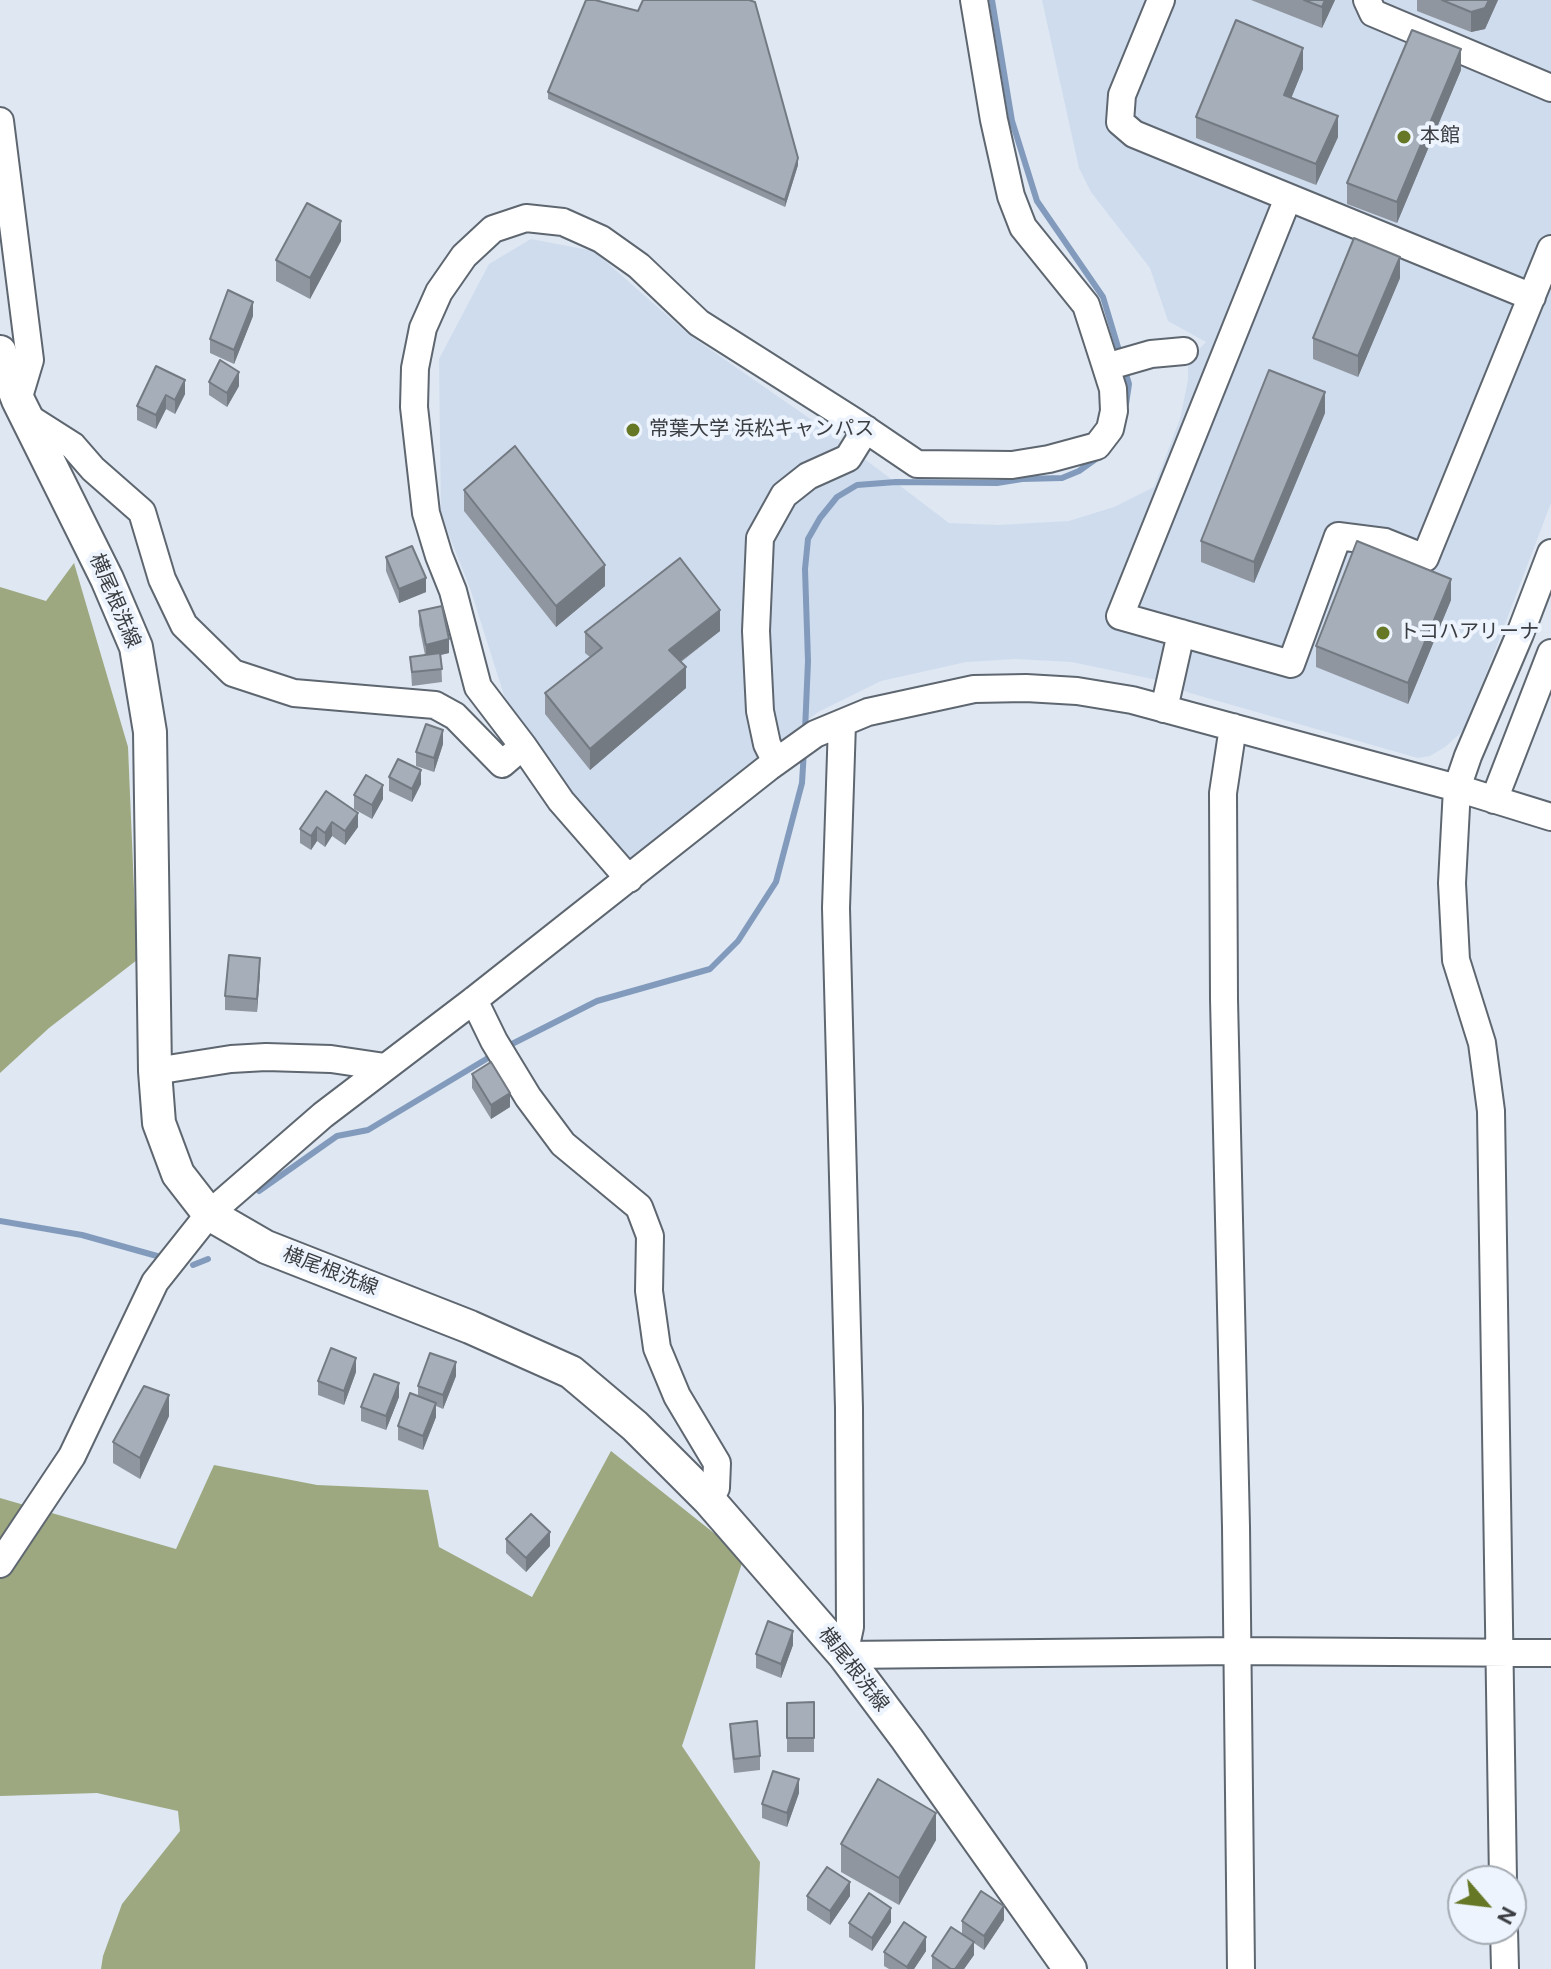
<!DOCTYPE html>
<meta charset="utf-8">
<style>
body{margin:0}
#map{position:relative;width:1551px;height:1969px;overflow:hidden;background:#dee7f2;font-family:"DM Sans",sans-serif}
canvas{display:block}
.north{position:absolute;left:1447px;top:1865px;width:80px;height:80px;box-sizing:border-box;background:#edf4fd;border:2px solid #a5abb2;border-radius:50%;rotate:118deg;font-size:22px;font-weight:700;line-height:32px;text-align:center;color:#3a3d41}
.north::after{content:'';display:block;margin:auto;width:28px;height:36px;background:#667725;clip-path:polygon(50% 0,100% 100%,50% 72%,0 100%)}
</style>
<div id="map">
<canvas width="1551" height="1969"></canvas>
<div class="north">N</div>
</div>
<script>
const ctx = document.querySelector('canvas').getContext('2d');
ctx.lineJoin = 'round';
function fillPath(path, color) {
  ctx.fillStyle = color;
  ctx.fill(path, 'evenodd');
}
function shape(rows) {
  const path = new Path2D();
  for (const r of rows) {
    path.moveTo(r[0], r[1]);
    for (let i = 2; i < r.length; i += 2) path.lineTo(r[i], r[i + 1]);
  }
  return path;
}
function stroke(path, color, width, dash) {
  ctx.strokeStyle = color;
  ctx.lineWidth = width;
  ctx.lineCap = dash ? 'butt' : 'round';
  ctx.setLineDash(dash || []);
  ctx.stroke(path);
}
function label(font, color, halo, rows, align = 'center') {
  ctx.font = font + ' "DM Sans","Noto Sans JP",sans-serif';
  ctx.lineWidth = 8;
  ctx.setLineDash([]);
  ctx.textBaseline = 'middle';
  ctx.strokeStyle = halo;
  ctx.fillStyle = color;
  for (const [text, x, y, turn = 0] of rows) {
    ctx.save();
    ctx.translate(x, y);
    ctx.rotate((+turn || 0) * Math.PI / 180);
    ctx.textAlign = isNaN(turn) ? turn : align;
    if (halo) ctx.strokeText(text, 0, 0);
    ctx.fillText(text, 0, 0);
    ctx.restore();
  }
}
fillPath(shape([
 [1042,0,1551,0,1551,503,1465,729,1445,747,1430,756,1418,758,1190,693,1157,680,1072,662,1015,659,966,662,881,681,818,712,628,862,515,730,470,588,441,515,439,359,489,264,531,239,594,251,688,334,829,432,949,523,999,525,1069,521,1114,507,1154,487,1180,419,1188,380,1188,361,1206,342,1168,321,1150,268,1091,192,1079,168]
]), '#cfdcee');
fillPath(shape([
 [74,563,128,747,137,960,49,1028,0,1073,0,587,46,601],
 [611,1451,744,1557,682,1746,760,1862,755,1969,101,1969,103,1956,122,1904,180,1831,178,1811,97,1793,0,1796,0,1498,176,1549,214,1465,317,1485,428,1490,439,1547,532,1597]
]), '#9da880');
stroke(shape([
 [992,0,1012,121,1037,201,1103,297,1121,357],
 [1124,368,1129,384,1126,404],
 [805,731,808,661,805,569,808,539,820,518,837,497,857,485,896,482,997,483,1022,479,1062,478,1079,471,1100,456],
 [506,1047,597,1001,710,969,738,941,776,882,802,783,804,750],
 [259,1191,337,1136,368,1130,493,1055],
 [0,1221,82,1235,157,1256],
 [193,1265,208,1259]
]), '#829bbc', 6);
const minor = shape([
 [974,0,994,120,1011,196,1023,227,1086,305,1106,367],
 [1161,0,1122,95,1120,122,1134,134,1532,297],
 [1367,0,1373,13,1551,88],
 [0,121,30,360,18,400],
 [1288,198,1120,616,1291,664,1338,536,1385,542,1425,558,1551,249],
 [29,418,73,446,93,469,142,512,162,579,184,625,233,673,294,693,435,705,455,716,502,764,523,746],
 [1164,709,1181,633],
 [842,723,836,908,849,1408,850,1627,844,1655,1235,1651,1551,1653],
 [1233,727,1223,793,1224,999,1236,1527,1241,1969],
 [776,762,767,744,760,711,756,631,760,538,784,495,808,476,848,458,866,429],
 [1494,800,1551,653],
 [629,879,561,801,523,746,478,687,453,591,439,556,426,513,414,407,415,368,423,328,439,292,464,256,493,229,526,218,563,222,601,239,639,266,699,323,855,422,917,464,1012,465,1049,459,1097,446,1110,429,1114,411,1113,389,1106,367,1151,354,1184,351],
 [474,1000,494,1041,528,1097,563,1144,639,1207,650,1236,649,1291,657,1348,677,1396,717,1463,716,1488,709,1500],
 [155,1071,231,1059,266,1057,331,1059,385,1067],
 [0,1564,72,1456,155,1282,209,1214,323,1115,474,1000,769,767,815,734,868,712,974,689,1026,688,1077,691,1132,700,1457,788,1551,817],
 [1503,1881,1491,1111,1482,1043,1456,960,1452,883,1457,788,1468,756,1520,634,1551,553],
 [1504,1929,1505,1969]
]);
const major = shape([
 [0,352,18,400,107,579,136,647,150,732,155,1071,159,1123,178,1174,209,1214,266,1247,470,1327,571,1372,635,1426,709,1500,844,1655,907,1739,1070,1969]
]);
stroke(minor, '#5e6670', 30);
stroke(major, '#5e6670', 36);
stroke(minor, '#fff', 26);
stroke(major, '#fff', 32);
fillPath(shape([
 [1251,0,1335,0,1322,28],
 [1417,0,1498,0,1485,29,1471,32,1417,11],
 [1303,69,1291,98,1338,137,1316,185,1196,138,1196,117],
 [1461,70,1397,223,1347,204,1347,183],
 [548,92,798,165,785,207,548,99],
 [341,241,310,299,276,281,276,260],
 [1400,278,1358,377,1313,359,1313,338],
 [253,316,234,364,210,353,210,339],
 [156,366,185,394,175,414,166,409,156,429,137,420,137,406],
 [209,382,239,386,227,407,209,395],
 [1325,413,1254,583,1201,562,1201,541],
 [464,490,605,586,556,627,464,511],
 [386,557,426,592,399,603,386,571],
 [1451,600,1408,704,1316,667,1316,646],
 [419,611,449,653,441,655,442,682,412,686,410,657,425,655,419,625],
 [720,631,681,662,686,688,590,770,545,714,545,693,590,657,585,653,585,632],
 [443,744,434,772,416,766,416,752],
 [389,777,421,784,412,802,389,791],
 [326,791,358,827,345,845,332,836,325,847,317,841,311,850,300,843,300,829],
 [354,795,383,799,372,819,354,809],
 [260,972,257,1012,225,1010,225,996],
 [472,1074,510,1107,491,1119,472,1088],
 [356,1372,344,1405,318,1395,318,1381],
 [456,1376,443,1409,436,1406,436,1417,423,1450,398,1440,398,1426,418,1396,418,1386],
 [399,1397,386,1430,361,1421,361,1407],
 [169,1416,140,1479,113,1463,113,1442],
 [506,1539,550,1546,526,1572,506,1553],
 [793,1645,781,1678,756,1668,756,1654],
 [814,1702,814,1752,787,1752,787,1703],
 [730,1724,760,1756,760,1770,734,1773,730,1737],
 [799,1793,787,1827,762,1818,762,1804],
 [936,1840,899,1905,841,1872,841,1844],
 [807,1896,850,1896,830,1925,807,1910],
 [1004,1920,984,1950,974,1943,974,1955,964,1969,932,1969,932,1956,962,1934,962,1921],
 [891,1922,872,1951,849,1937,849,1923],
 [926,1951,914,1969,889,1969,884,1966,884,1952]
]), '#8f969f');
fillPath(shape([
 [1325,0,1335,0,1322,28,1322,7],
 [1489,0,1498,0,1485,29,1471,32,1471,12],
 [1303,48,1303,69,1284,116,1284,95],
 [1461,49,1461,70,1397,223,1397,202],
 [1338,116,1338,137,1316,185,1316,164],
 [798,158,798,165,785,207,785,200],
 [341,221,341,241,310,299,310,278],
 [1400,257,1400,278,1358,377,1358,356],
 [253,302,253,316,234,364,234,350],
 [239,372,239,386,227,407,227,393],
 [185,380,185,394,175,414,175,400],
 [1325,392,1325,413,1254,583,1254,562],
 [166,395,166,409,156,429,156,415],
 [605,565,605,586,556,627,556,606],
 [426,578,426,592,399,603,399,589],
 [1451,579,1451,600,1408,704,1408,683],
 [720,610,720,631,669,670,669,650],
 [449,639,449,653,426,658,426,645],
 [686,667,686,688,590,770,590,749],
 [443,730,443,744,434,772,434,758],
 [421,770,421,784,412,802,412,789],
 [383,785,383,799,372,819,372,805],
 [358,813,358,827,345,845,345,831],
 [332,822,332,836,325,847,325,833],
 [317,827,317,841,311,850,311,836],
 [260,958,260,972,257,1012,257,999],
 [510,1093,510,1107,491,1119,491,1105],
 [356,1358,356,1372,344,1405,344,1391],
 [456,1362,456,1376,443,1409,443,1395],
 [399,1383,399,1397,386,1430,386,1416],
 [169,1395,169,1416,140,1479,140,1458],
 [436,1403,436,1417,423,1450,423,1436],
 [550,1532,550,1546,526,1572,526,1558],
 [793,1631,793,1645,781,1678,781,1664],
 [799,1779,799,1793,787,1827,787,1813],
 [936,1813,936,1840,899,1905,899,1878],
 [850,1882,850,1896,830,1925,830,1911],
 [1004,1906,1004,1920,984,1950,984,1936],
 [891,1908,891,1922,872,1951,872,1938],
 [926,1937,926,1951,914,1969,907,1969,907,1967],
 [974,1942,974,1955,964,1969,955,1969]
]), '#747a82');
const building = shape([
 [586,0,595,0,638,11,643,0,749,0,755,2,798,158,785,200,548,92,586,0],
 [1304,0,1325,0,1322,7,1304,0],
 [1442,0,1489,0,1485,8,1471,12,1442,0],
 [1236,20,1303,48,1284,95,1338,116,1316,164,1196,117,1236,20],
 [1412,30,1461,49,1397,202,1347,183,1412,30],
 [307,203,341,221,310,278,276,260,307,203],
 [1354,238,1400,257,1358,356,1313,338,1354,238],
 [228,290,253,302,234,350,210,339,228,290],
 [220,360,239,372,227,393,209,382,220,360],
 [156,366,185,380,175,400,166,395,156,415,137,406,156,366],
 [1269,370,1325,392,1254,562,1201,541,1269,370],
 [515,446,605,565,556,606,464,490,515,446],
 [1357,541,1451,579,1408,683,1316,646,1357,541],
 [412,546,426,578,399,589,386,557,412,546],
 [680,558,720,610,669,650,686,667,590,749,545,693,602,648,585,632,680,558],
 [442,606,449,639,426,645,419,611,442,606],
 [440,653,442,669,412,672,410,657,440,653],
 [426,724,443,730,434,758,416,752,426,724],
 [398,759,421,770,412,789,389,777,398,759],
 [366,775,383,785,372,805,354,795,366,775],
 [326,791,358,813,345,831,332,822,325,833,317,827,311,836,300,829,326,791],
 [229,955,260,958,257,999,225,996,229,955],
 [491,1062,510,1093,491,1105,472,1074,491,1062],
 [331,1348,356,1358,344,1391,318,1381,331,1348],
 [430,1353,456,1362,443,1395,418,1386,430,1353],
 [374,1374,399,1383,386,1416,361,1407,374,1374],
 [144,1386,169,1395,140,1458,113,1442,144,1386],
 [410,1393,436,1403,423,1436,398,1426,410,1393],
 [531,1514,550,1532,526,1558,506,1539,531,1514],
 [768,1621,793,1631,781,1664,756,1654,768,1621],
 [814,1702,814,1738,787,1738,787,1703,814,1702],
 [757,1721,760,1756,734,1759,730,1724,757,1721],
 [773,1771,799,1779,787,1813,762,1804,773,1771],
 [878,1779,936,1813,899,1878,841,1844,878,1779],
 [827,1867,850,1882,830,1911,807,1896,827,1867],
 [981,1891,1004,1906,984,1936,962,1921,981,1891],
 [869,1893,891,1908,872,1938,849,1923,869,1893],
 [904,1922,926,1937,907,1967,884,1952,904,1922],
 [951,1927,974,1942,955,1969,951,1969,932,1956,951,1927]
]);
fillPath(building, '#a6aeb9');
stroke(building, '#747a82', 2);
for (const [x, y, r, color] of [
 [1404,137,8,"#667725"],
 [633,430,8,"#667725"],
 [1383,633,8,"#667725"]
]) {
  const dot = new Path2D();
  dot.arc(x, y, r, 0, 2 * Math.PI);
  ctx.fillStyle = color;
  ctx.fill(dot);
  stroke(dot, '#edf4fd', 3);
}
label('20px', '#3a3d41', '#edf4fd', [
 ["本館",1420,137],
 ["常葉大学 浜松キャンパス",649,430],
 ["トコハアリーナ",1399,633]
], 'left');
label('20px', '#3a3d41', '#edf4fd', [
 ["横尾根洗線",114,601,67],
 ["横尾根洗線",330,1272,21],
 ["横尾根洗線",853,1670,52]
]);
</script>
